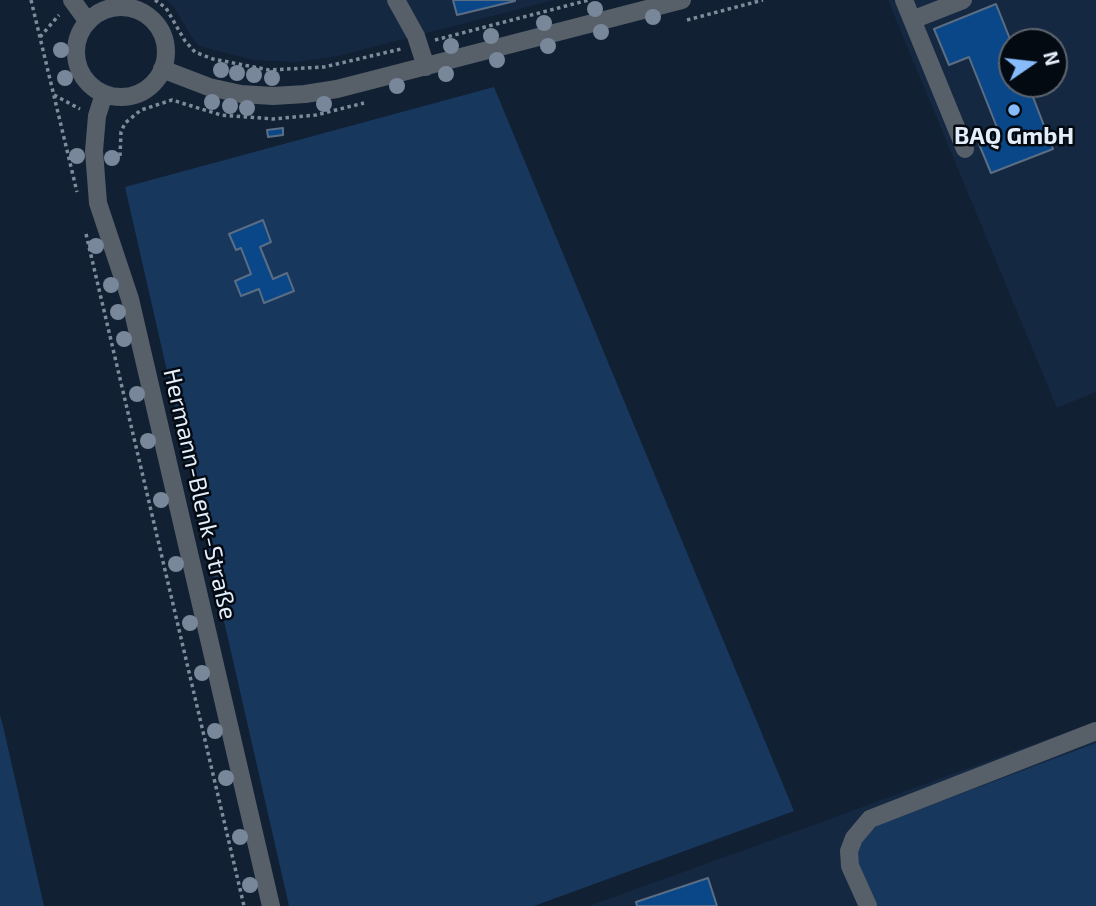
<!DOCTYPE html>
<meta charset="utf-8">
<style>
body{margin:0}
#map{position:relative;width:1096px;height:906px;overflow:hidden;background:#112033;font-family:"Exo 2",sans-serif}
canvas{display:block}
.north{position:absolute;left:998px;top:28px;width:70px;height:70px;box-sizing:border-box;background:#040a12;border:2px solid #5e656f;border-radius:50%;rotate:76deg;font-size:19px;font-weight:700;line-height:28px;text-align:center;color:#e4eefb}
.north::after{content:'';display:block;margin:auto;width:24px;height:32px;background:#87bbfb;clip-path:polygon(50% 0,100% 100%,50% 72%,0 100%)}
</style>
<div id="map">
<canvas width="1096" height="906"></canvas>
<div class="north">N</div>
</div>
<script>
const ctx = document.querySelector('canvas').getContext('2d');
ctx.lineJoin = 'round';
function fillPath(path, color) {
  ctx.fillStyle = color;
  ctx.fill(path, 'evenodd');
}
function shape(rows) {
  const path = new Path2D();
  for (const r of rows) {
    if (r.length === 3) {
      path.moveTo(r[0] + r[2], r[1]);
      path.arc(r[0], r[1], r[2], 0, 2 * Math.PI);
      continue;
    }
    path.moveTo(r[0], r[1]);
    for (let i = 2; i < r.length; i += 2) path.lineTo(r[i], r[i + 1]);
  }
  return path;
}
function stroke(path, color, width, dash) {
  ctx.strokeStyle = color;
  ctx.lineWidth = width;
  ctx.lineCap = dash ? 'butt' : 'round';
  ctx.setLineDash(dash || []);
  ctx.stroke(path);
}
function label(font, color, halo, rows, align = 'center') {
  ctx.font = font + ' "Exo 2",sans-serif';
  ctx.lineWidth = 5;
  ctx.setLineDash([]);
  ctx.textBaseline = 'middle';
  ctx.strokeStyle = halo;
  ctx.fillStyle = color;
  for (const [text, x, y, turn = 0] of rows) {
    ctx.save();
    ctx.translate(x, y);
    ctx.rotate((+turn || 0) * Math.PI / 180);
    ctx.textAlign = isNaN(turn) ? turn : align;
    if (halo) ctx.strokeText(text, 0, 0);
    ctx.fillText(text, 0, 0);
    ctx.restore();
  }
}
fillPath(shape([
 [167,0,554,0,338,56,296,62,253,60,199,46,191,36,174,7],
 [888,0,1096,0,1096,392,1057,408],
 [1012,42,1054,42,1054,84,1012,84],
 [1096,721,1096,906,589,906,819,823]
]), '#152841');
fillPath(shape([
 [494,87,794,811,534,906,289,906,125,187],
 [0,715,3,726,44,906,0,906],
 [1096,743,1096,906,872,906,861,884,857,855,863,836,878,825]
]), '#18375d');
const building = shape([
 [453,0,515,0,515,1,457,15,453,0],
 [996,4,1012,44,1012,84,1028,84,1053,149,991,173,979,144,1000,135,969,57,949,65,934,29,996,4],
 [283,128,283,135,268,137,267,130,283,128],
 [263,220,271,242,260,247,273,279,287,273,294,291,264,303,259,289,241,296,235,281,251,274,241,248,236,250,229,234,263,220],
 [708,878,717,906,637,906,636,902,708,878]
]);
fillPath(building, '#094788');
stroke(building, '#5b6d83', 2);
stroke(shape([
 [31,0,77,192],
 [155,0,166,8,185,41,195,52,213,59,269,70,324,67,401,49],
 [687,20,763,0],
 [40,37,59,15],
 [435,40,589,0],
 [54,95,80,109],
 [120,156,121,132,125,123,141,110,172,100,221,115,273,119,316,115,364,103],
 [86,234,244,906]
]), '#7f8b9b', 3.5, [3.5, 3.5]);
stroke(shape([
 [72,0,88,22],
 [396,0,416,36,426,67],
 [904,0,965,149],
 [121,52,45],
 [912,20,963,0],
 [162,69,209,87,241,94,273,96,305,94,337,89,682,0],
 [104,94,97,116,94,151,98,203,130,299,271,906],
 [868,906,850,866,849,851,854,838,870,819,1096,731]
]), '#575f69', 18);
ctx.fillStyle = '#78879a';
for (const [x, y] of [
 [595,9],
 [653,17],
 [544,23],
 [601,32],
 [491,36],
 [451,46],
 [548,46],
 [61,50],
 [497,60],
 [221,70],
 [237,73],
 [446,74],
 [254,75],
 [65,78],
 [272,78],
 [397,86],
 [212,102],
 [324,104],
 [230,106],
 [247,108],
 [77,156],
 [112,158],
 [96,246],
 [111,285],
 [118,312],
 [124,339],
 [137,394],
 [148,441],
 [161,500],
 [176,564],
 [190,623],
 [202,673],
 [215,731],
 [226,778],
 [240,837],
 [250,885]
]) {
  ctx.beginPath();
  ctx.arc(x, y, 8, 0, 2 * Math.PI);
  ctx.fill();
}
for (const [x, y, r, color] of [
 [1014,110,7,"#87bbfb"]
]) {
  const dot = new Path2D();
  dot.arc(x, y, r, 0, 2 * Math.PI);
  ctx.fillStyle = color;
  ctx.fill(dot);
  stroke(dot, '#040a12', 2.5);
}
label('bold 24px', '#e4eefb', '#040a12', [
 ["BAQ GmbH",1014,136]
]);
label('24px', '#e4eefb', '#040a12', [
 ["Hermann-Blenk-Straße",200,494,77]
]);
</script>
